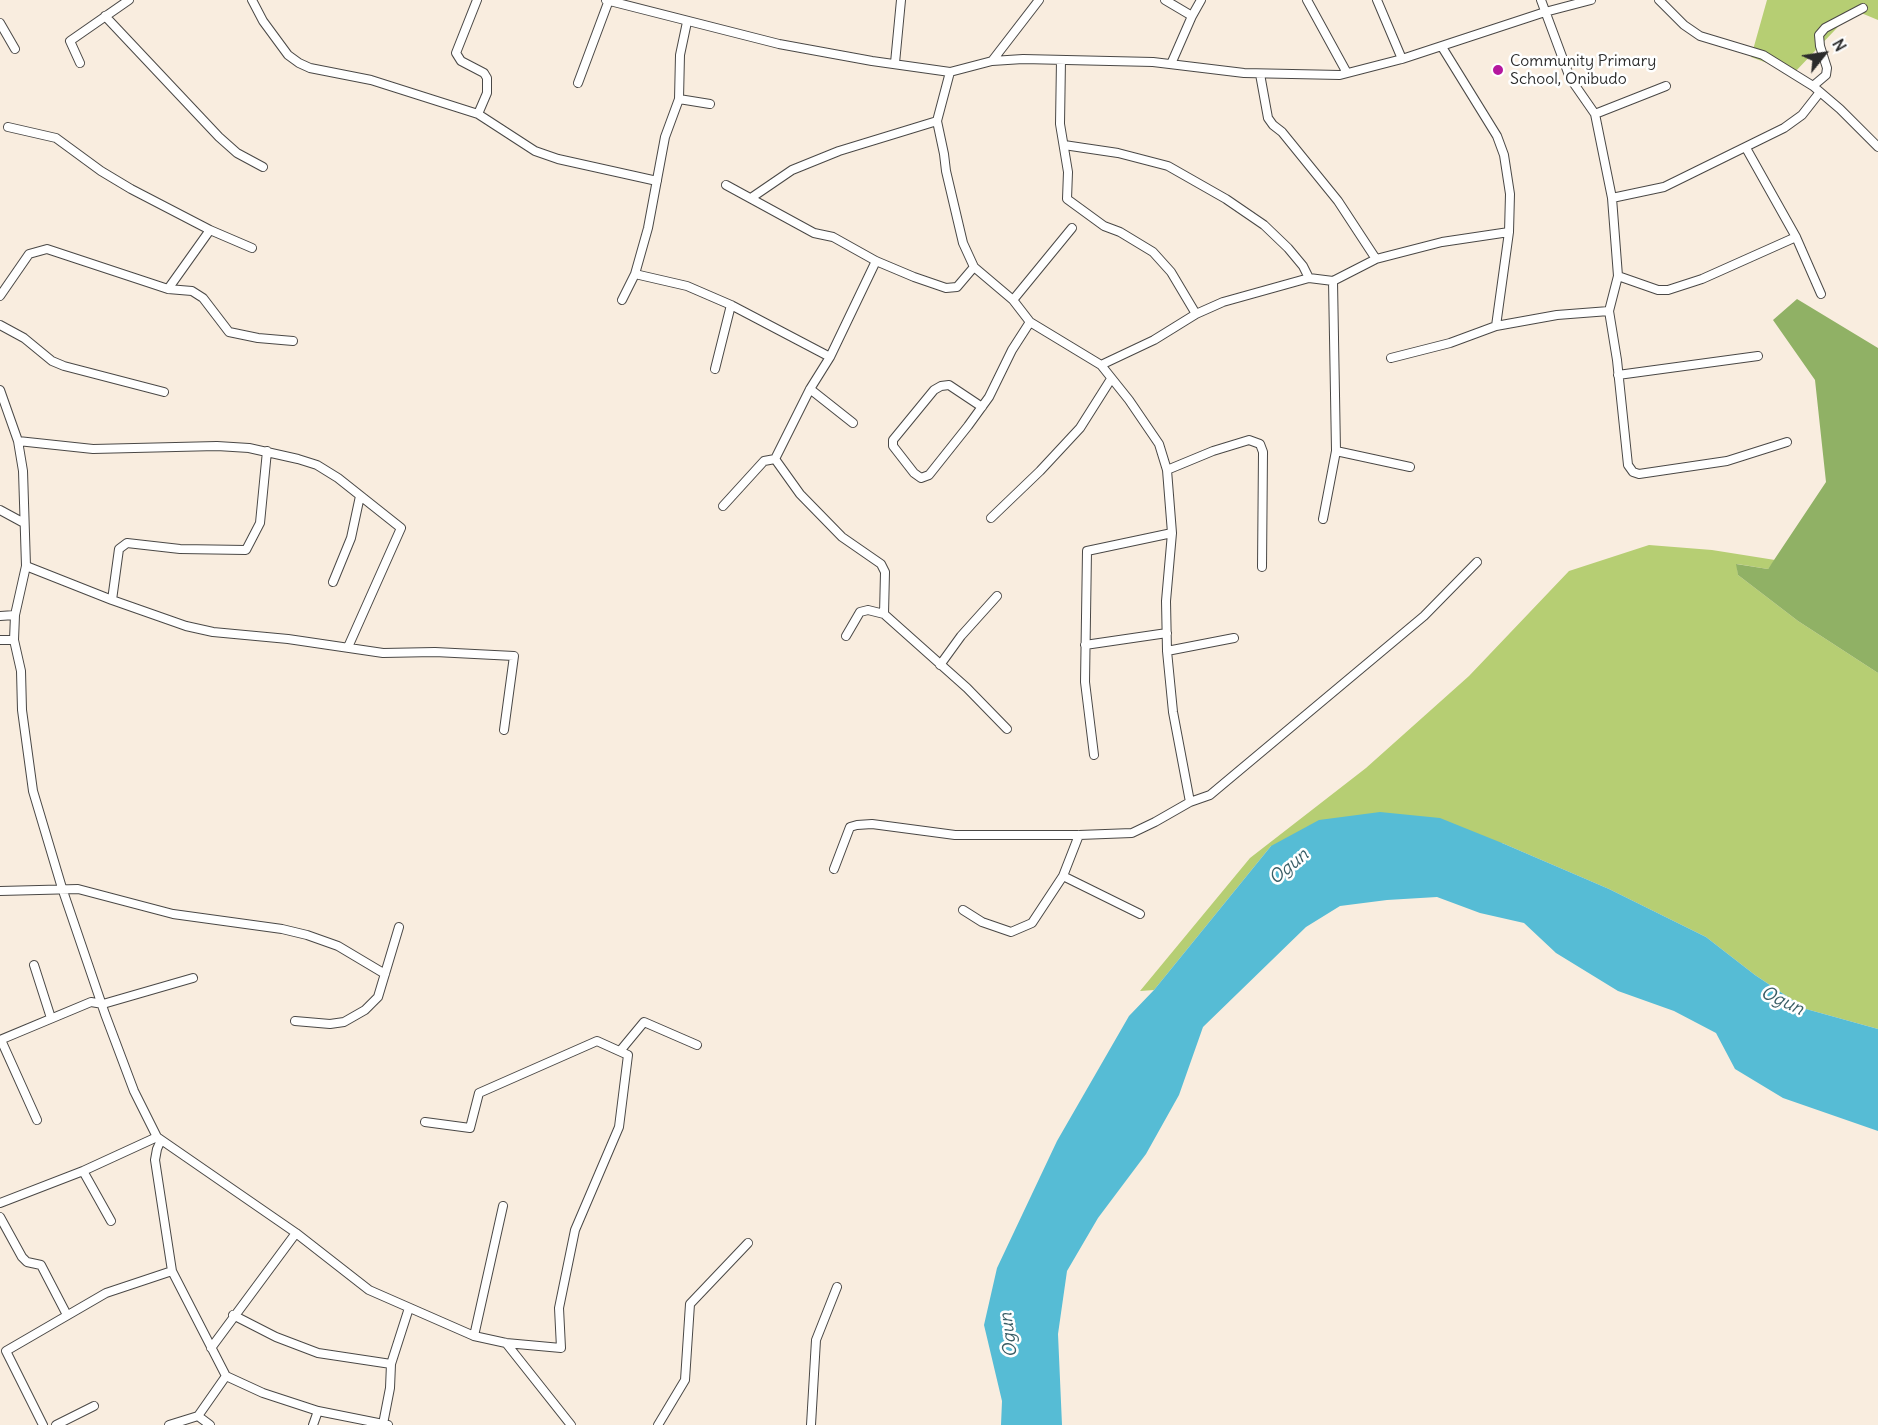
<!DOCTYPE html>
<style>
body{margin:0}
#map{position:relative;width:1878px;height:1425px;overflow:hidden;background:#f9eddf;font-family:Delius,sans-serif}
canvas{display:block}
.north{position:absolute;left:1794px;top:24px;width:60px;height:60px;-webkit-text-stroke:4px #fff;paint-order:stroke;rotate:60deg;font-size:16px;font-weight:700;line-height:24px;text-align:center;color:#2b2b2b}
.north::after{content:'';display:block;margin:auto;width:21px;height:27px;background:#2b2b2b;clip-path:polygon(50% 0,100% 100%,50% 72%,0 100%)}
</style>
<div id="map">
<canvas width="1878" height="1425"></canvas>
<div class="north">N</div>
</div>
<script>
const ctx = document.querySelector('canvas').getContext('2d');
ctx.lineJoin = 'round';
function fillPath(path, color) {
  ctx.fillStyle = color;
  ctx.fill(path, 'evenodd');
}
function shape(rows) {
  const path = new Path2D();
  for (const r of rows) {
    path.moveTo(r[0], r[1]);
    for (let i = 2; i < r.length; i += 2) path.lineTo(r[i], r[i + 1]);
  }
  return path;
}
function stroke(path, color, width, dash) {
  ctx.strokeStyle = color;
  ctx.lineWidth = width;
  ctx.lineCap = dash ? 'butt' : 'round';
  ctx.setLineDash(dash || []);
  ctx.stroke(path);
}
function label(font, color, halo, rows, align = 'center') {
  ctx.font = font + ' Delius,sans-serif';
  ctx.lineWidth = 5;
  ctx.setLineDash([]);
  ctx.textBaseline = 'middle';
  ctx.strokeStyle = halo;
  ctx.fillStyle = color;
  for (const [text, x, y, turn = 0] of rows) {
    ctx.save();
    ctx.translate(x, y);
    ctx.rotate((+turn || 0) * Math.PI / 180);
    ctx.textAlign = isNaN(turn) ? turn : align;
    if (halo) ctx.strokeText(text, 0, 0);
    ctx.fillText(text, 0, 0);
    ctx.restore();
  }
}
fillPath(shape([
 [1767,0,1878,0,1878,20,1854,10,1794,73,1751,57],
 [1649,545,1712,550,1775,560,1768,569,1737,564,1738,575,1798,621,1878,673,1878,1029,1806,1009,1755,975,1706,937,1609,889,1502,843,1271,846,1154,990,1140,991,1250,858,1366,768,1469,676,1569,571]
]), '#b6ce73');
fillPath(shape([
 [1797,299,1878,348,1878,673,1798,621,1738,575,1736,564,1768,569,1826,482,1815,380,1773,320]
]), '#90b165');
fillPath(shape([
 [1380,812,1440,818,1502,843,1609,889,1706,937,1755,975,1806,1009,1878,1029,1878,1131,1783,1098,1735,1069,1716,1033,1674,1011,1618,991,1556,953,1524,923,1480,913,1437,897,1387,900,1340,906,1306,927,1203,1027,1179,1095,1146,1154,1098,1218,1067,1271,1058,1334,1062,1425,1001,1425,1002,1401,984,1325,997,1268,1057,1141,1129,1016,1154,990,1271,846,1319,820]
]), '#56bcd5');
const minor = shape([
 [252,0,263,21,288,55,299,63,310,68,371,80,478,114,535,151,558,159,657,181],
 [477,0,456,53,461,61,484,73,487,78,487,93,478,114],
 [606,0,779,44,872,61,950,72,992,61,1039,0],
 [1165,0,1192,16],
 [1307,0,1347,73],
 [1377,0,1402,59],
 [1541,0,1570,78,1595,114,1612,198,1618,276,1609,311,1617,360,1628,465,1633,472,1639,474,1727,461,1787,442],
 [1659,0,1684,25,1700,36,1763,55,1813,86,1840,109,1878,147],
 [105,16,219,137,237,153,263,167],
 [0,23,15,49],
 [1442,47,1497,136,1504,155,1510,194,1509,232,1496,326],
 [1061,60,1060,124,1068,172,1067,199,1104,226,1120,232,1153,252,1171,272,1196,314],
 [992,61,1023,59,1153,62,1244,73,1340,75,1402,59,1545,12,1591,0],
 [80,63,70,41,129,0],
 [895,63,901,0],
 [1171,64,1192,16,1201,0],
 [950,72,937,121,944,154,946,171,963,243,974,267,1013,300,1030,322,1101,365,1129,400,1159,444,1167,470,1172,533,1166,601,1167,651,1173,712,1190,802],
 [1260,74,1268,118,1273,125,1282,132,1338,201,1376,259],
 [578,83,609,0],
 [1813,86,1826,75,1827,68,1820,46,1819,35,1825,28,1863,8],
 [679,99,710,104],
 [1595,114,1666,86],
 [8,127,56,138,101,171,131,189,210,230,252,248],
 [1064,145,1118,153,1168,166,1226,199,1264,225,1288,248,1303,266,1309,278],
 [1746,148,1796,237,1821,294],
 [726,185,814,233,833,237,876,261,914,277,946,288,957,287,974,267],
 [751,198,792,170,839,151,937,121],
 [1612,198,1664,187,1784,128,1802,115,1820,92],
 [635,274,687,286,731,305,830,357],
 [1618,276,1658,290,1668,290,1702,279,1796,237],
 [168,289,210,230],
 [0,296,29,254,47,249,168,289,192,291,203,298,229,332,258,338,293,341],
 [622,300,635,274,648,228,665,137,679,99,680,55,687,22],
 [1013,300,1072,228],
 [0,325,24,338,52,361,64,366,164,392],
 [1391,358,1450,343,1496,326,1557,315,1609,311],
 [1101,365,1154,340,1196,314,1223,302,1309,278,1333,281,1376,259,1442,242,1509,232],
 [715,369,731,305],
 [1618,375,1758,356],
 [810,389,853,423],
 [0,390,18,441,23,471,26,566,15,615,14,640,21,671,22,710,33,791,62,888,105,1014,134,1091,157,1137,296,1233,369,1290,474,1336,506,1343,561,1348,559,1308,575,1230,619,1127,628,1055,597,1041,479,1093,470,1128,425,1122],
 [982,407,949,385,941,386,934,390,893,440,893,446,914,473,921,478,929,475,968,426,989,397,1012,350,1030,322],
 [18,441,93,449,217,446,249,448,298,459,317,465,338,478,401,528,348,647],
 [1336,451,1410,467],
 [775,459,810,389,830,357,876,261],
 [775,459,800,494,842,537,881,564,885,572,884,614],
 [1167,470,1213,451,1249,440,1260,444,1263,452,1262,567],
 [723,506,764,461,775,459],
 [0,510,24,523],
 [991,518,1040,471,1080,428,1111,379],
 [1323,519,1336,451,1333,281],
 [26,566,112,600,186,626,213,632,288,639,383,653,435,652,514,656,504,730],
 [333,582,351,538,360,496],
 [112,600,119,549,127,543,180,549,246,550,260,523,267,451],
 [0,616,15,615],
 [846,636,860,612,868,610,884,614,967,688,1007,729],
 [0,640,14,640],
 [1085,645,1167,633],
 [1167,651,1234,638],
 [940,665,961,636,997,596],
 [1094,755,1085,682,1087,551,1172,533],
 [834,869,850,827,857,825,872,824,955,835,1079,835,1132,833,1155,822,1190,802,1210,795,1424,616,1477,562],
 [1063,876,1140,914],
 [0,891,78,889,173,914,282,929,307,935,338,946,385,974],
 [963,910,982,922,1011,932,1032,923,1063,876,1079,835],
 [34,965,51,1018],
 [295,1021,330,1024,344,1022,365,1010,378,997,399,927],
 [0,1040,91,1002,103,1004,193,978],
 [1,1040,37,1120],
 [620,1051,644,1022,697,1045],
 [161,1140,157,1149,155,1160,172,1271,226,1376,263,1393,318,1411,388,1425],
 [83,1171,111,1221],
 [0,1203,83,1171,157,1137],
 [0,1217,22,1257,27,1262,41,1265,67,1315],
 [233,1315,276,1337,318,1353,391,1364],
 [474,1336,503,1206],
 [506,1343,571,1425],
 [211,1348,296,1233],
 [198,1416,210,1425],
 [383,1424,390,1388,391,1364,409,1308],
 [43,1425,6,1351,106,1293,172,1271],
 [56,1425,94,1406],
 [169,1425,198,1416,226,1376],
 [313,1425,318,1411],
 [658,1425,685,1380,690,1304,748,1243],
 [811,1425,816,1340,837,1287]
]);
stroke(minor, '#4a4846', 10);
stroke(minor, '#fff', 8);
for (const [x, y, r, color] of [
 [1498,70,6,"#b5179e"]
]) {
  const dot = new Path2D();
  dot.arc(x, y, r, 0, 2 * Math.PI);
  ctx.fillStyle = color;
  ctx.fill(dot);
  stroke(dot, '#fff', 2);
}
label('16px', '#2b2b2b', '#fff', [
 ["Community Primary",1510,61],
 ["School, Onibudo",1510,79]
], 'left');
label('italic 18px', '#3a5e66', '#fff', [
 ["Ogun",1289,867,-40],
 ["Ogun",1782,1001,25],
 ["Ogun",1009,1335,-97]
]);
</script>
